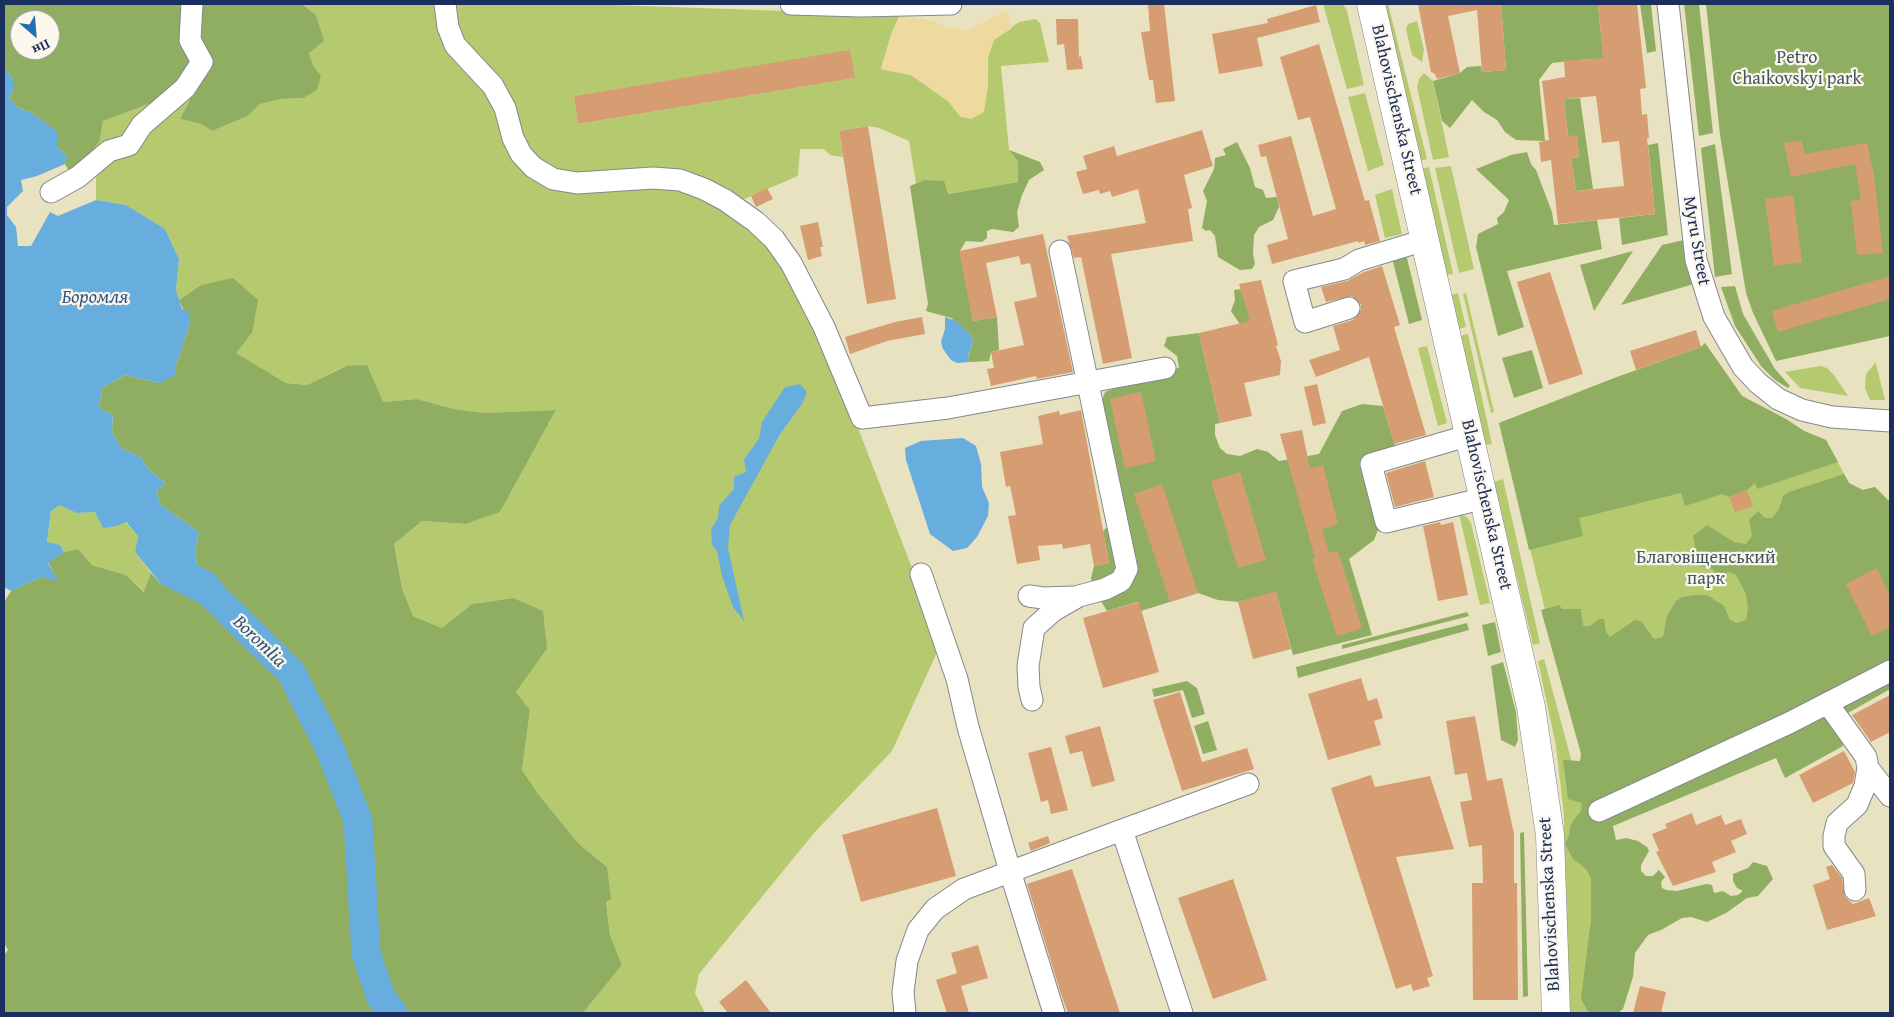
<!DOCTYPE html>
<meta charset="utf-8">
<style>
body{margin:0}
#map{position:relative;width:1894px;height:1017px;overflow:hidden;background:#e9e2c0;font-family:"Gentium Book Plus",serif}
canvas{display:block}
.frame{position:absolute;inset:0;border:5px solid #1b2f5e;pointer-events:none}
.north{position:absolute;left:10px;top:10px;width:50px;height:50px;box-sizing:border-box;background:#fbf7ec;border:1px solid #a1a7b3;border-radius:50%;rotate:153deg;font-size:14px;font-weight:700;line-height:20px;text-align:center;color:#1b2f5e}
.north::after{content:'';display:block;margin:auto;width:18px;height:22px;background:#1f6fb2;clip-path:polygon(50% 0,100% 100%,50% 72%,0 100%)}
</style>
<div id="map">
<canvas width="1894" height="1017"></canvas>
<div class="frame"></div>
<div class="north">Пн</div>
</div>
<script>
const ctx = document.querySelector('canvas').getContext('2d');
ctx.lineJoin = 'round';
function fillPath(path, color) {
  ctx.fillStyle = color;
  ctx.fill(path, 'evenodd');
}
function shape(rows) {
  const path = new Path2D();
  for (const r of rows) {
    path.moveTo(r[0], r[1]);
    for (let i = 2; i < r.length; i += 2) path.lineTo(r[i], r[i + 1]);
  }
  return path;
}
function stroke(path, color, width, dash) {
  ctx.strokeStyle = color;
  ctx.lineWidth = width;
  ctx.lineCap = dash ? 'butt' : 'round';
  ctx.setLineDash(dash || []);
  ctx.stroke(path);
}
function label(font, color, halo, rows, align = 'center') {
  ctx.font = font + ' "Gentium Book Plus",serif';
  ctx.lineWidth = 4.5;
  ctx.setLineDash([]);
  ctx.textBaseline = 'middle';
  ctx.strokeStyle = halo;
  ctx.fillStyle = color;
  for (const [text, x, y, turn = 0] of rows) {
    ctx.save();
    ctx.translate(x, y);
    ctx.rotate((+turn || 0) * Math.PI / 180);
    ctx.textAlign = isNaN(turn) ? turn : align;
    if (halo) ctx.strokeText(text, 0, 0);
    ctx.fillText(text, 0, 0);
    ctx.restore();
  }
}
fillPath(shape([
 [302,4,585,4,900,15,892,32,881,69,911,75,948,101,961,117,988,87,988,56,994,40,1019,22,1035,19,1040,23,1049,62,1001,66,1009,150,1018,162,1018,182,947,194,924,180,916,183,909,141,879,128,868,126,839,131,843,157,830,155,824,149,800,149,798,176,742,200,724,189,632,185,693,192,749,224,783,264,853,415,919,586,939,648,892,751,814,833,699,974,695,993,705,1013,583,1013,622,965,610,935,606,902,607,867,579,844,539,795,522,770,530,710,516,692,547,649,513,598,472,604,442,628,413,616,402,588,394,544,422,521,466,524,500,512,556,410,484,413,454,409,417,399,383,402,345,366,307,385,286,383,235,353,252,333,201,285,179,300,176,290,179,259,165,229,126,205,96,200,96,176,81,169,100,140,103,121,157,101,198,78,188,104,180,119,201,124,212,131,248,116,260,104,282,99,303,98,321,76,313,65,309,53,316,15],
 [850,51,854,78,578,124,574,96],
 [1323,4,1343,4,1347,11,1364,85,1347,89],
 [1381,4,1388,4,1427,159,1420,161],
 [1417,21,1424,50,1422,62,1412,55,1406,29,1408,24],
 [1424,73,1433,81,1449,157,1433,160,1417,87,1419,79],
 [1365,93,1384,165,1368,171,1348,97],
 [1451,166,1474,269,1459,273,1435,168],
 [1429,167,1453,274,1446,275,1421,169],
 [1392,189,1402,234,1385,238,1375,195],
 [1458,293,1466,327,1459,329,1450,295],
 [1466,293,1494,412,1491,413,1463,294],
 [1468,334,1492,444,1485,445,1459,336],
 [1705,343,1742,396,1786,419,1804,431,1826,440,1849,483,1862,490,1875,487,1890,502,1602,802,1548,622,1499,423,1617,377,1701,347],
 [1427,346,1447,423,1438,426,1418,348],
 [1876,362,1876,364,1885,400,1870,400,1865,388,1866,374],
 [1820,366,1827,368,1834,375,1848,396,1800,388,1785,372],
 [1503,479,1540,643,1533,645,1494,482],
 [60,505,76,513,95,512,117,526,125,522,138,536,135,552,151,573,145,592,126,575,92,565,78,549,64,552,60,545,47,543,51,511],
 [1459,514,1467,517,1471,523,1490,603,1480,605],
 [1544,659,1573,766,1596,813,1597,1013,1566,1013,1564,815,1556,746,1538,661]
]), '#b5ca6e');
fillPath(shape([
 [4,4,302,4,316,15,324,41,309,53,313,65,321,76,317,90,303,98,282,99,260,104,248,116,212,131,201,124,180,119,188,104,197,78,157,101,103,121,100,140,81,169,70,173,65,164,67,156,57,147,57,132,32,113,17,107,9,97,13,91,13,79,4,68],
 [20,20,50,20,50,50,20,50],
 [1501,4,1598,4,1603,55,1641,51,1593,67,1588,59,1552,63,1539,80,1545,141,1516,140,1505,132,1497,120,1484,112,1472,100,1450,128,1442,121,1433,81,1460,73,1467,67,1481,66,1482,72,1506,70],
 [1640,4,1651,4,1656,51,1647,53],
 [1684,4,1699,4,1713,133,1699,136],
 [1706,4,1890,4,1890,336,1776,361,1753,313,1746,293,1720,135],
 [1580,98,1593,189,1576,191,1571,158,1579,157,1577,136,1568,136,1564,99],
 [1237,142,1250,168,1255,187,1263,190,1266,198,1277,197,1279,207,1273,220,1259,227,1254,235,1253,254,1255,264,1252,269,1240,270,1218,257,1215,236,1210,230,1206,231,1202,228,1207,201,1203,191,1214,169,1215,158,1226,155,1223,149],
 [1658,143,1668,235,1622,245,1619,218,1655,214,1648,145],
 [1715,144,1732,274,1715,277,1701,148],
 [1009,150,1040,162,1044,170,1029,180,1022,195,1017,212,1019,227,1013,232,992,229,987,231,987,238,982,242,966,241,960,251,973,321,997,317,999,350,991,352,989,361,970,362,968,357,973,342,971,335,951,318,926,311,928,304,910,186,924,180,944,181,948,194,1018,182,1018,162],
 [1527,152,1531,164,1536,170,1552,212,1554,225,1597,220,1602,249,1507,271,1524,327,1498,336,1476,247,1478,234,1498,224,1497,218,1504,212,1509,200,1476,169,1511,155],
 [1684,240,1694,284,1621,305,1662,245],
 [1633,251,1594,311,1580,265],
 [1406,254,1422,320,1409,324,1392,258],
 [233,278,258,300,252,333,236,353,286,383,307,385,346,366,367,365,383,402,417,399,454,409,484,413,556,410,500,512,466,524,422,521,394,544,402,588,413,616,442,628,472,604,513,598,543,611,547,649,516,692,530,710,522,770,539,795,579,844,607,867,611,899,606,902,610,935,622,965,583,1013,4,1013,4,955,8,950,4,943,4,602,11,591,41,577,57,580,48,562,64,552,78,549,92,565,126,575,144,592,151,573,161,584,193,598,211,609,235,608,226,589,215,575,197,565,195,550,199,532,161,505,156,491,166,483,149,470,141,457,121,448,112,432,113,415,99,408,102,388,125,375,160,383,176,365,190,324,179,300,201,285],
 [1735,286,1743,314,1775,369,1790,386,1788,388,1775,380,1761,366,1735,326,1721,287],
 [1241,289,1251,323,1241,326,1231,311,1235,300,1234,290],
 [1199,333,1220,423,1215,424,1215,435,1220,448,1227,454,1240,456,1257,449,1268,452,1279,461,1319,454,1342,411,1362,404,1383,406,1395,446,1363,456,1367,470,1362,472,1378,530,1374,540,1349,559,1372,635,1293,655,1276,592,1238,602,1218,600,1198,593,1141,611,1138,602,1107,611,1093,588,1091,578,1094,566,1109,563,1103,531,1120,515,1100,406,1105,392,1148,375,1179,368,1177,356,1164,346,1167,337],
 [1705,343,1742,396,1786,419,1804,431,1826,440,1838,462,1757,489,1755,483,1747,490,1729,497,1722,494,1685,506,1681,493,1579,518,1583,536,1529,550,1499,423,1617,377,1701,347],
 [1532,350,1543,388,1514,398,1502,358],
 [1844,474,1849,483,1863,490,1875,487,1890,502,1890,689,1834,721,1843,746,1785,778,1776,758,1613,826,1616,840,1626,838,1638,841,1647,847,1649,851,1641,865,1641,871,1646,876,1653,876,1659,870,1665,877,1661,882,1662,888,1666,890,1677,891,1706,884,1712,885,1714,893,1723,891,1731,896,1738,895,1743,891,1737,888,1733,881,1733,874,1748,868,1753,862,1767,866,1773,879,1758,896,1747,898,1726,913,1707,922,1691,917,1682,918,1661,930,1648,935,1635,953,1633,977,1623,1009,1618,1013,1589,1013,1581,999,1591,920,1591,878,1586,869,1573,859,1565,844,1569,835,1571,824,1581,811,1582,803,1568,799,1563,760,1580,761,1581,754,1541,610,1559,605,1562,609,1581,609,1583,626,1590,626,1599,619,1604,619,1606,632,1610,637,1635,620,1641,621,1654,639,1663,637,1667,616,1675,602,1682,597,1695,595,1707,595,1724,606,1730,620,1737,623,1746,620,1748,607,1746,594,1736,575,1728,572,1720,577,1716,576,1713,569,1699,566,1693,536,1707,525,1734,542,1746,544,1752,536,1749,520,1758,511,1765,518,1772,518,1779,509,1783,496,1789,492],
 [1467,612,1469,616,1342,649,1342,645],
 [1495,622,1501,652,1488,656,1482,625],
 [1467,623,1469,630,1298,678,1296,667],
 [1503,662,1516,712,1518,740,1515,747,1501,740,1491,666],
 [1187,681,1197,688,1205,714,1192,718,1183,690,1154,697,1152,689],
 [1208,721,1217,750,1203,754,1194,726],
 [1524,832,1528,996,1523,997,1520,833]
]), '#90ae61');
fillPath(shape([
 [1007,11,1012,28,994,40,987,59,988,87,984,112,971,119,961,117,948,101,911,75,881,69,892,32,900,15,932,21,946,27,966,30]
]), '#eeda9e');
fillPath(shape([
 [4,68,13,79,13,91,9,97,17,107,32,113,58,132,57,147,67,156,65,164,37,176,21,180,23,191,7,207,7,215,16,227,18,246,31,246,50,212,58,216,96,200,126,205,165,229,179,259,176,290,182,309,190,313,190,324,176,365,176,375,160,383,125,375,102,388,99,408,113,415,112,432,121,448,141,457,149,470,166,483,156,491,161,505,199,532,195,550,197,565,215,574,226,589,235,608,236,621,161,584,135,552,138,536,126,522,117,526,103,528,95,512,76,513,60,505,51,511,47,542,60,545,64,552,48,563,58,581,41,577,11,591,4,587],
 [945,317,956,321,971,335,973,342,968,356,970,362,957,363,951,360,943,349,941,342,945,329],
 [800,384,807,392,802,404,780,434,730,525,728,548,744,621,733,607,722,576,717,551,712,545,711,529,718,518,719,506,734,489,734,477,746,472,744,459,759,439,762,422,785,387],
 [963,438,976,446,981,464,982,487,989,503,988,516,977,537,967,548,953,551,930,534,906,460,905,448,921,441]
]), '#67addd');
stroke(shape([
 [209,592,291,672,331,751,358,821,366,953,381,997,393,1013]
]), '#67addd', 29);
fillPath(shape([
 [1148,4,1164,4,1175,101,1156,103,1153,80,1149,80,1141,32,1150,31],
 [1418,4,1501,4,1506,70,1482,72,1477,10,1448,16,1460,73,1437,79,1435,74,1431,72],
 [1598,4,1637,4,1646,88,1640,89,1642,115,1647,114,1649,138,1647,138,1655,214,1558,224,1551,160,1541,162,1539,142,1549,140,1542,81,1565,77,1564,61,1603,58],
 [1596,96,1602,143,1619,141,1624,186,1576,191,1571,158,1579,157,1577,135,1568,136,1564,99],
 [1316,5,1320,22,1257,38,1263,66,1219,74,1212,34,1268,23,1267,19],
 [1056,19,1078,19,1079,57,1081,56,1083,69,1067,70,1064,44,1057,45],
 [1319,44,1365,201,1369,200,1380,241,1365,245,1364,241,1358,243,1358,241,1272,264,1267,245,1288,239,1266,156,1261,157,1258,145,1291,136,1313,216,1336,209,1310,117,1298,120,1280,57],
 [850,50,855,78,578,124,574,96],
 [868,126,896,299,867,304,839,131],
 [1202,130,1213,166,1184,175,1192,208,1188,209,1193,241,1111,254,1132,358,1103,364,1081,257,1074,258,1067,236,1146,223,1138,189,1112,197,1110,191,1100,194,1099,190,1083,194,1076,172,1087,169,1083,156,1114,146,1117,156],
 [1802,141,1805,154,1867,143,1874,175,1883,253,1857,255,1851,201,1861,200,1855,164,1791,177,1784,143],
 [767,188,773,199,756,207,751,196],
 [1793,195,1802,262,1774,266,1765,199],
 [818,222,823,247,820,247,822,256,808,260,800,226],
 [1043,234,1073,372,1037,379,1036,376,991,386,987,369,994,368,991,352,1024,345,1014,302,1037,297,1030,263,1021,265,1019,256,986,263,997,317,973,321,959,251],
 [1382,266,1400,325,1394,327,1426,435,1394,444,1369,357,1316,377,1309,360,1340,350,1333,326,1353,320,1361,310,1361,304,1352,296,1326,302,1321,287,1347,281,1364,272],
 [1550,272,1583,374,1549,385,1517,282],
 [1890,276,1890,299,1778,332,1772,311],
 [1261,280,1278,345,1276,346,1281,361,1280,375,1244,383,1252,416,1220,423,1199,333,1250,321,1239,284],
 [922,317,925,334,887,341,850,354,845,337,895,322],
 [1696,330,1701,347,1636,370,1630,351],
 [1317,384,1326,423,1313,426,1304,387],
 [1141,392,1156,461,1125,468,1110,399],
 [1081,410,1109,563,1094,566,1090,544,1063,549,1062,544,1038,546,1040,560,1017,564,1008,516,1016,515,1010,486,1006,487,1000,452,1043,444,1038,416,1059,411,1060,415],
 [1302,430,1310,468,1323,465,1338,524,1322,529,1329,553,1338,551,1362,628,1337,636,1312,559,1315,558,1280,434],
 [1425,461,1434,497,1395,507,1386,473],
 [1240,472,1266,560,1238,568,1211,481],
 [1162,484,1198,593,1170,602,1134,494],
 [1747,490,1753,506,1735,512,1729,497],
 [1440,522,1441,525,1453,522,1468,595,1438,601,1423,526],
 [1877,568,1890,597,1890,627,1872,636,1846,584],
 [1276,591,1291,649,1253,659,1238,602],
 [1139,602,1159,672,1103,688,1083,618],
 [1361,678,1368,701,1377,698,1383,718,1374,721,1381,745,1328,760,1308,694],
 [1180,692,1202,762,1247,748,1254,769,1182,791,1153,700],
 [1890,695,1890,732,1871,742,1852,715],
 [1475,716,1487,781,1502,778,1514,834,1514,883,1517,883,1518,1000,1473,1000,1472,883,1483,883,1482,845,1469,847,1460,802,1472,800,1467,773,1455,775,1446,721],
 [1100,726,1115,781,1092,787,1082,751,1070,754,1065,736],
 [1051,747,1068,810,1051,814,1048,800,1041,802,1028,753],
 [1844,751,1855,772,1853,783,1813,803,1799,775],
 [1371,775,1375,787,1430,776,1454,849,1396,857,1433,976,1427,978,1430,986,1413,991,1411,984,1396,989,1331,788],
 [937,808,956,876,861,902,842,835],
 [1692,813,1696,825,1721,815,1725,825,1741,819,1747,834,1731,841,1736,852,1712,862,1716,872,1673,886,1656,852,1659,851,1652,834,1667,828,1665,824],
 [1048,836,1050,843,1031,851,1028,843],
 [1832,865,1842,878,1845,897,1853,904,1869,898,1876,916,1827,930,1813,885,1830,879,1826,867],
 [1072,869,1120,1013,1068,1013,1061,994,1027,884],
 [1233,879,1267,980,1213,999,1178,898],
 [978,945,988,978,961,986,969,1013,947,1013,936,980,957,973,951,953],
 [746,980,771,1013,728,1013,719,1002],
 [1640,986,1666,992,1661,1013,1633,1013]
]), '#d69d73');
const minor = shape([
 [445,4,448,27,455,45,493,86,505,108,513,138,521,154,533,167,553,179,577,183,653,178,680,180,704,189,725,200,756,222,774,239,791,263,824,327,862,418,948,408,1165,368],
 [791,4,860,6,951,4],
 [1668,4,1696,260,1714,317,1743,367,1758,383,1778,399,1802,410,1832,417,1890,421],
 [51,192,78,177,109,151,129,145,142,125,185,88,202,62,190,40,192,4],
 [1349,308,1305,322,1294,281,1344,269,1359,260,1425,240],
 [1470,435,1371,464,1386,522,1485,498],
 [921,574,957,679,968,727,1010,871,1054,1013],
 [1029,596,1043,598,1074,597],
 [1032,700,1029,687,1028,666,1034,628,1053,611,1079,596,1105,589,1121,581,1127,569,1060,251],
 [1828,704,1866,757,1868,768,1890,796],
 [1599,811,1789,723,1890,671],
 [1122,830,1248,784],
 [1855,890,1854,874,1834,846,1834,836,1837,823,1857,805,1865,786,1868,768],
 [905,1013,903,992,907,961,918,930,935,909,964,889,1122,830,1182,1013]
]);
const major = shape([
 [1371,4,1531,707,1550,835,1556,1013]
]);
stroke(minor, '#82888f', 23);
stroke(major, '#82888f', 29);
stroke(minor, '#fff', 21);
stroke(major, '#fff', 28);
label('18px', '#425662', '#fbf7ec', [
 ["Petro",1797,58],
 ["Chaikovskyi park",1797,79],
 ["Благовіщенський",1706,558],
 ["парк",1706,579]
]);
label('18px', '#1b2f5e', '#fbf7ec', [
 ["Blahovischenska Street",1396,110,77],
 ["Myru Street",1696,241,80],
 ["Blahovischenska Street",1486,505,77],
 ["Blahovischenska Street",1550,904,-93]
]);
label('italic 19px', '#325584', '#fbf7ec', [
 ["Боромля",95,298],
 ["Boromlia",259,642,44]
]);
</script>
